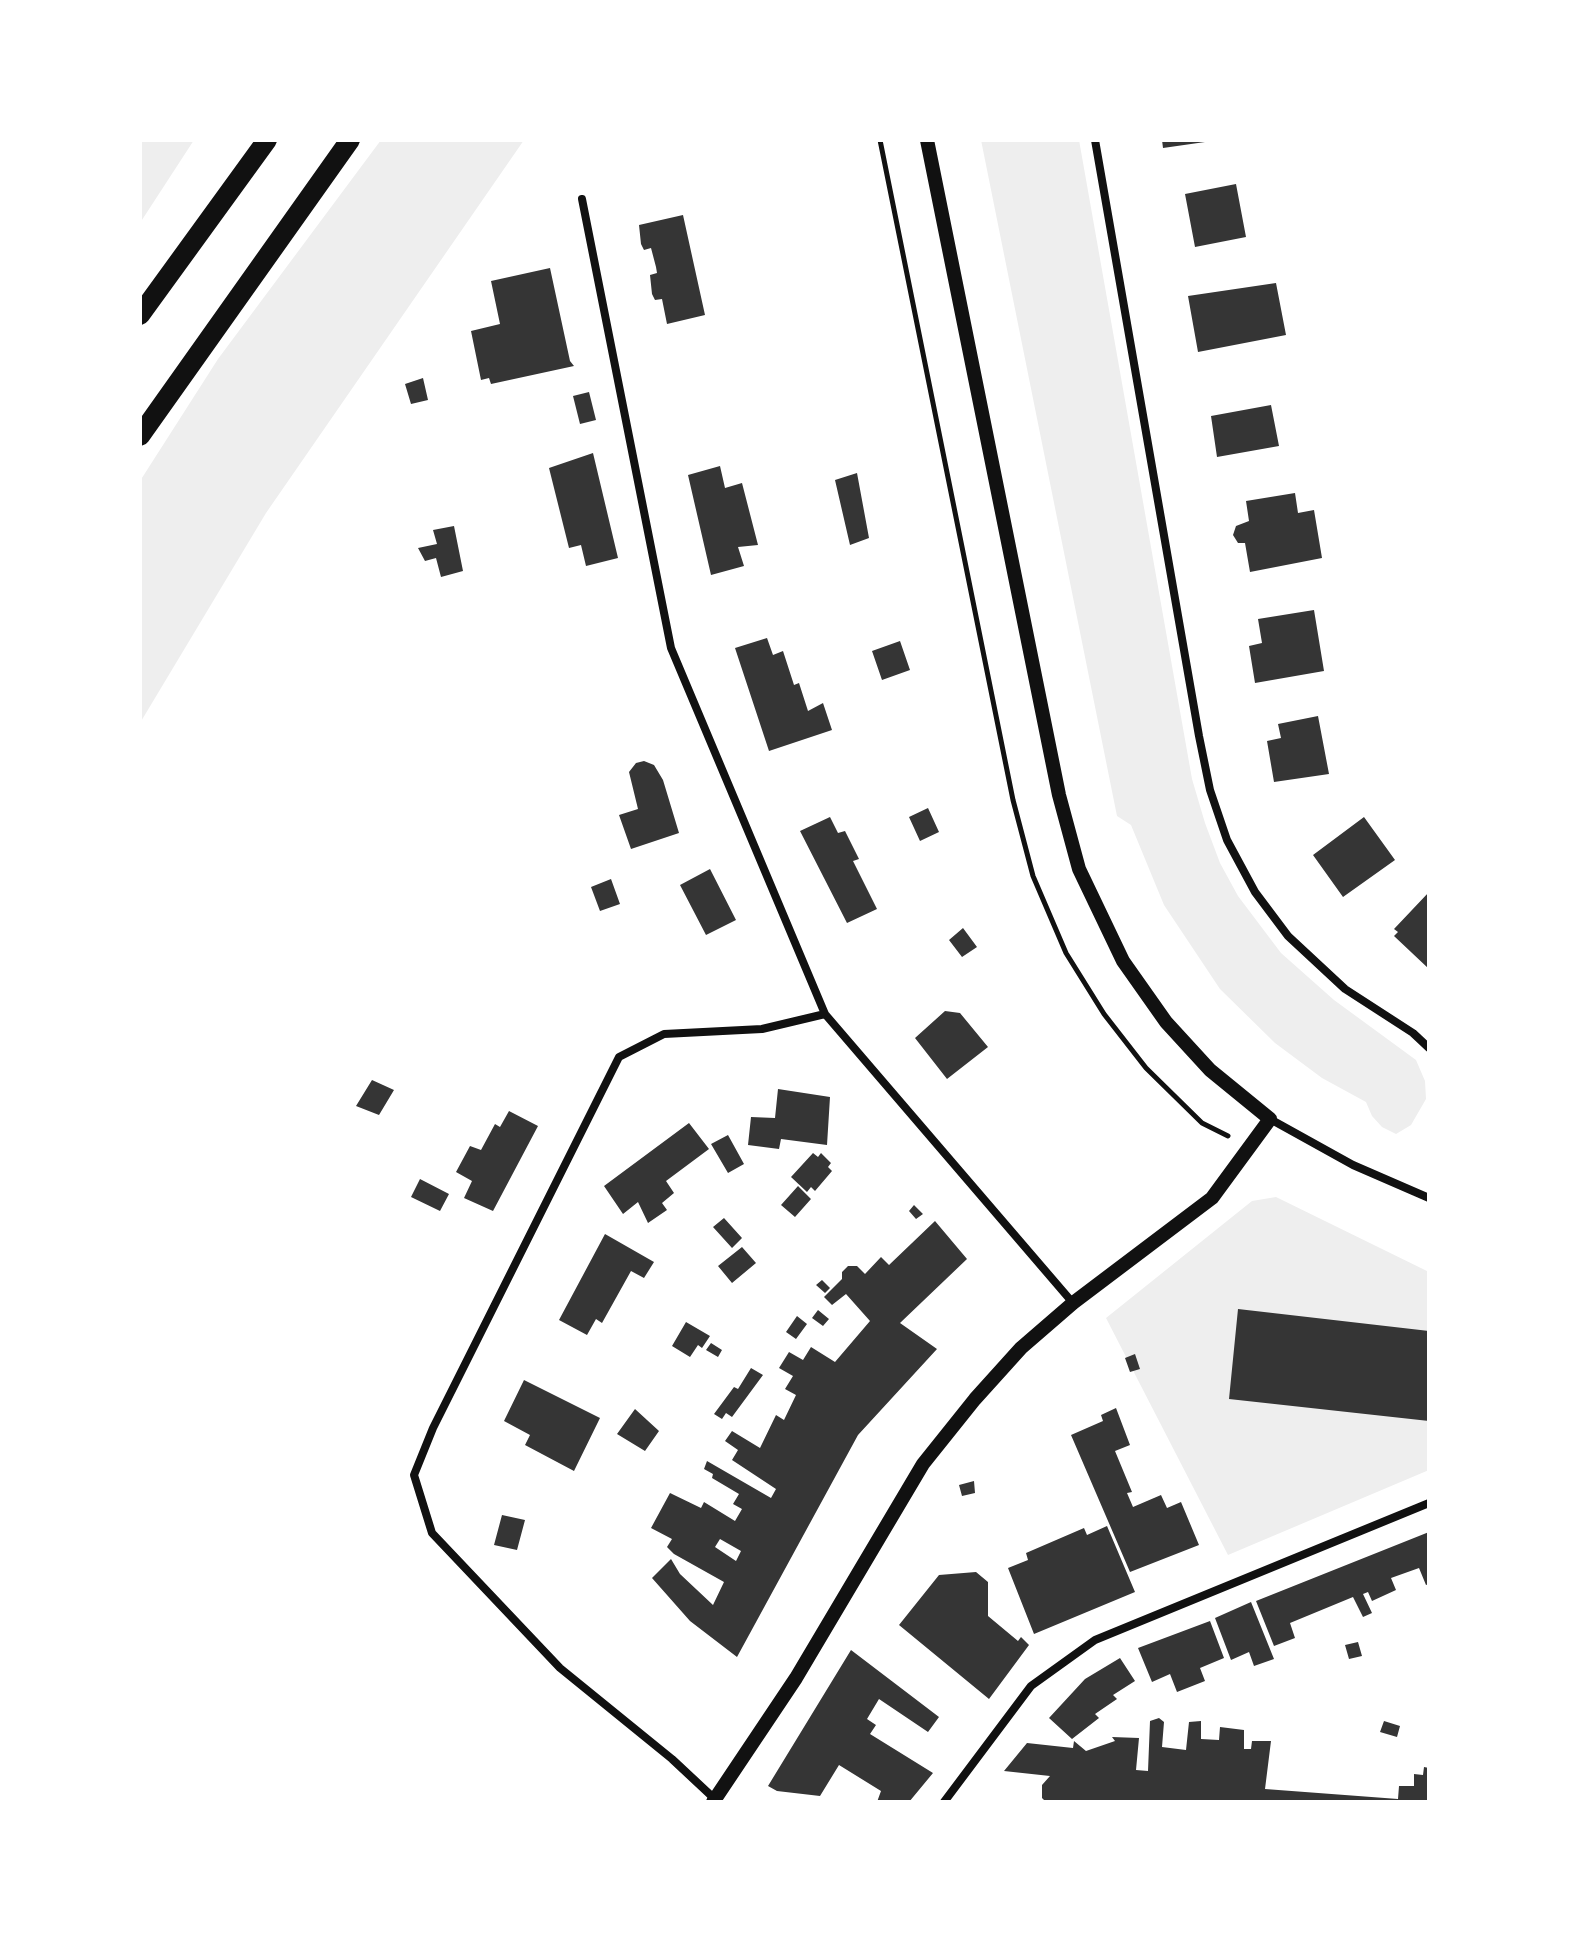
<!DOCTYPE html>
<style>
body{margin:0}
#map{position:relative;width:1569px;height:1942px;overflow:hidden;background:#fff;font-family:"Work Sans",sans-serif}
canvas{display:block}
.frame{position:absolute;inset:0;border:142px solid #fff;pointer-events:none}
</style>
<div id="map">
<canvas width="1569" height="1942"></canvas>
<div class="frame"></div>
</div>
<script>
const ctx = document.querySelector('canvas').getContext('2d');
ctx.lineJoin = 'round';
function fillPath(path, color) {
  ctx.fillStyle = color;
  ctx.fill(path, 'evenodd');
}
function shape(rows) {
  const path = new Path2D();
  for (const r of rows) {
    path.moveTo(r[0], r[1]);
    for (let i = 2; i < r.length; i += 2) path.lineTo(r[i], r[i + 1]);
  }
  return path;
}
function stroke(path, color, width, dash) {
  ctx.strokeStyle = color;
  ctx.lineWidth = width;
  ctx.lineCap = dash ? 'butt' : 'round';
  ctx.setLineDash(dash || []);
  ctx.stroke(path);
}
fillPath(shape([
 [140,140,194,140,140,223],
 [381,140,524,140,266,513,140,723,140,481,218,359],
 [981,140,1079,140,1192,779,1205,823,1220,863,1238,896,1281,953,1334,1000,1416,1060,1425,1081,1426,1099,1411,1125,1396,1134,1382,1127,1372,1116,1366,1102,1322,1078,1275,1043,1220,989,1164,905,1131,825,1117,816],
 [1276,1197,1429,1272,1429,1470,1228,1555,1106,1318,1252,1201]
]), '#eee');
fillPath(shape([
 [1162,140,1205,140,1205,142,1163,148],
 [1236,184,1246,237,1195,247,1185,194],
 [683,215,705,315,667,324,662,299,655,300,652,294,650,275,657,273,656,267,651,248,644,250,641,244,639,225],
 [550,268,570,361,574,366,491,384,489,378,481,380,471,331,500,324,491,281],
 [1276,283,1286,335,1198,352,1188,296],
 [423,378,428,400,411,404,405,384],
 [589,392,596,420,580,424,573,396],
 [1271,405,1279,446,1217,457,1211,416],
 [593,453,618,558,586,566,581,545,569,548,549,468],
 [720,466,725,488,742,483,758,545,738,547,744,566,711,575,688,475],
 [857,473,869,538,850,545,835,480],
 [1295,493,1298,513,1314,510,1322,558,1250,572,1245,543,1238,543,1233,535,1236,526,1249,521,1246,501],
 [454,526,463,571,441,577,436,558,425,561,418,548,437,544,433,530],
 [1314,610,1324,671,1255,683,1249,646,1262,643,1258,619],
 [767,638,773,655,783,651,794,685,799,683,808,711,823,703,832,730,769,751,735,648],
 [900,641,910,670,882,680,872,651],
 [1318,716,1329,774,1274,782,1267,741,1281,738,1278,724],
 [644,761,654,765,663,780,679,833,631,849,619,815,638,809,629,772,636,763],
 [928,808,939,832,920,841,909,817],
 [830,817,838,833,845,831,859,859,853,861,877,909,847,923,800,831],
 [1364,817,1395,860,1343,897,1313,855],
 [710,869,736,920,706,935,680,885],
 [611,879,620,904,600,911,591,887],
 [1429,892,1429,969,1394,936,1398,932,1394,929],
 [963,928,977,947,962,957,949,940],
 [945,1011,960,1013,988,1047,947,1079,915,1038],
 [372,1080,394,1090,379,1115,356,1106],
 [778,1089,830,1097,827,1145,781,1139,779,1149,748,1145,751,1117,775,1118],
 [509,1111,538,1126,493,1211,464,1198,472,1181,456,1172,470,1146,481,1150,495,1124,500,1127],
 [689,1123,709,1149,666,1181,674,1193,662,1203,667,1210,648,1223,638,1202,623,1214,604,1186],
 [728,1135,744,1164,728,1173,711,1144],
 [813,1153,818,1157,821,1153,831,1163,828,1167,832,1171,815,1191,811,1187,807,1192,791,1177],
 [420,1179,449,1194,440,1211,411,1197],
 [798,1186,811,1199,795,1217,781,1205],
 [914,1205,923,1214,916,1219,909,1211],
 [724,1218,742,1238,732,1248,713,1227],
 [935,1221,967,1259,900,1323,937,1349,858,1435,737,1657,690,1621,652,1578,671,1559,680,1574,713,1605,724,1582,674,1554,667,1547,672,1539,651,1528,670,1493,701,1508,704,1502,735,1521,742,1509,733,1504,739,1494,712,1478,713,1474,704,1469,707,1461,771,1498,776,1489,732,1460,738,1450,725,1441,732,1431,760,1448,776,1415,784,1420,796,1395,785,1389,793,1376,779,1368,789,1352,803,1360,811,1347,835,1362,870,1321,846,1294,832,1305,824,1297,842,1279,842,1272,848,1266,857,1266,865,1274,881,1257,889,1265],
 [720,1539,741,1551,736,1561,715,1547],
 [605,1234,654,1262,644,1278,631,1271,602,1323,596,1319,587,1335,559,1320],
 [742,1247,756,1263,732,1283,718,1266],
 [822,1280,830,1288,825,1293,816,1285],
 [1238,1309,1429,1331,1429,1421,1229,1399],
 [818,1310,829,1319,823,1326,812,1318],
 [797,1316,807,1324,796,1339,786,1332],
 [686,1322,710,1336,702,1348,698,1345,690,1357,672,1346],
 [711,1343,722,1350,718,1357,706,1350],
 [1135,1354,1140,1369,1130,1372,1125,1358],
 [751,1368,763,1375,732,1417,726,1413,722,1419,714,1414,734,1387,738,1389],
 [524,1380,600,1418,574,1471,525,1445,530,1435,504,1421],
 [1116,1408,1130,1445,1115,1451,1132,1492,1127,1493,1133,1507,1161,1495,1167,1508,1181,1502,1199,1545,1130,1572,1071,1435,1103,1421,1101,1415],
 [635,1409,659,1431,645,1451,617,1434],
 [974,1481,975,1493,962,1496,959,1485],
 [502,1515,525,1520,517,1550,494,1545],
 [1107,1526,1135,1592,1034,1634,1008,1568,1028,1560,1026,1553,1084,1528,1087,1535],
 [1429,1532,1429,1584,1426,1585,1419,1568,1391,1578,1396,1590,1372,1601,1368,1592,1363,1594,1372,1613,1363,1617,1353,1597,1290,1623,1295,1638,1274,1646,1256,1601],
 [976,1572,988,1582,988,1616,1018,1641,1021,1637,1029,1645,989,1699,899,1625,939,1575],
 [1251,1602,1274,1659,1254,1666,1249,1652,1231,1660,1215,1618],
 [1210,1621,1224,1658,1200,1668,1205,1681,1177,1692,1170,1674,1152,1682,1138,1648],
 [1358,1642,1362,1656,1349,1659,1345,1645],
 [851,1650,939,1717,928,1732,879,1699,867,1719,876,1725,870,1734,933,1773,909,1802,877,1802,881,1791,839,1765,820,1796,777,1791,768,1786],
 [1120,1658,1135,1681,1113,1695,1117,1699,1095,1714,1099,1718,1072,1739,1049,1718,1085,1679],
 [1159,1718,1164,1722,1162,1747,1186,1750,1189,1722,1201,1721,1201,1739,1219,1740,1220,1727,1244,1730,1244,1749,1251,1749,1252,1741,1271,1741,1265,1789,1398,1799,1399,1786,1414,1786,1414,1774,1423,1775,1424,1767,1429,1768,1429,1802,1046,1802,1042,1798,1042,1785,1050,1776,1004,1771,1027,1743,1073,1748,1074,1741,1086,1751,1115,1741,1112,1737,1139,1738,1136,1770,1148,1771,1150,1721],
 [1384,1721,1400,1726,1397,1737,1380,1732]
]), '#353535');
stroke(shape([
 [880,140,1013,800,1033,876,1066,953,1104,1014,1146,1068,1202,1123,1228,1136]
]), '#111', 5);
stroke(shape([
 [1095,140,1199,736,1210,790,1227,840,1255,892,1288,936,1345,989,1413,1033,1429,1048],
 [582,199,671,648,825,1014,1073,1303],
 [1270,1119,1353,1165,1429,1198],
 [718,1802,672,1759,560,1668,432,1533,414,1475,433,1428,619,1057,664,1034,762,1029,825,1014],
 [944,1802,1031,1686,1095,1640,1429,1503]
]), '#111', 8);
stroke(shape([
 [713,1802,796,1678,923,1464,975,1399,1021,1348,1073,1303,1212,1198,1270,1119,1210,1070,1166,1022,1123,961,1079,869,1059,795,927,140]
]), '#111', 14);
stroke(shape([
 [140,315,267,140],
 [140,436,350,140]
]), '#111', 20);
</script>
